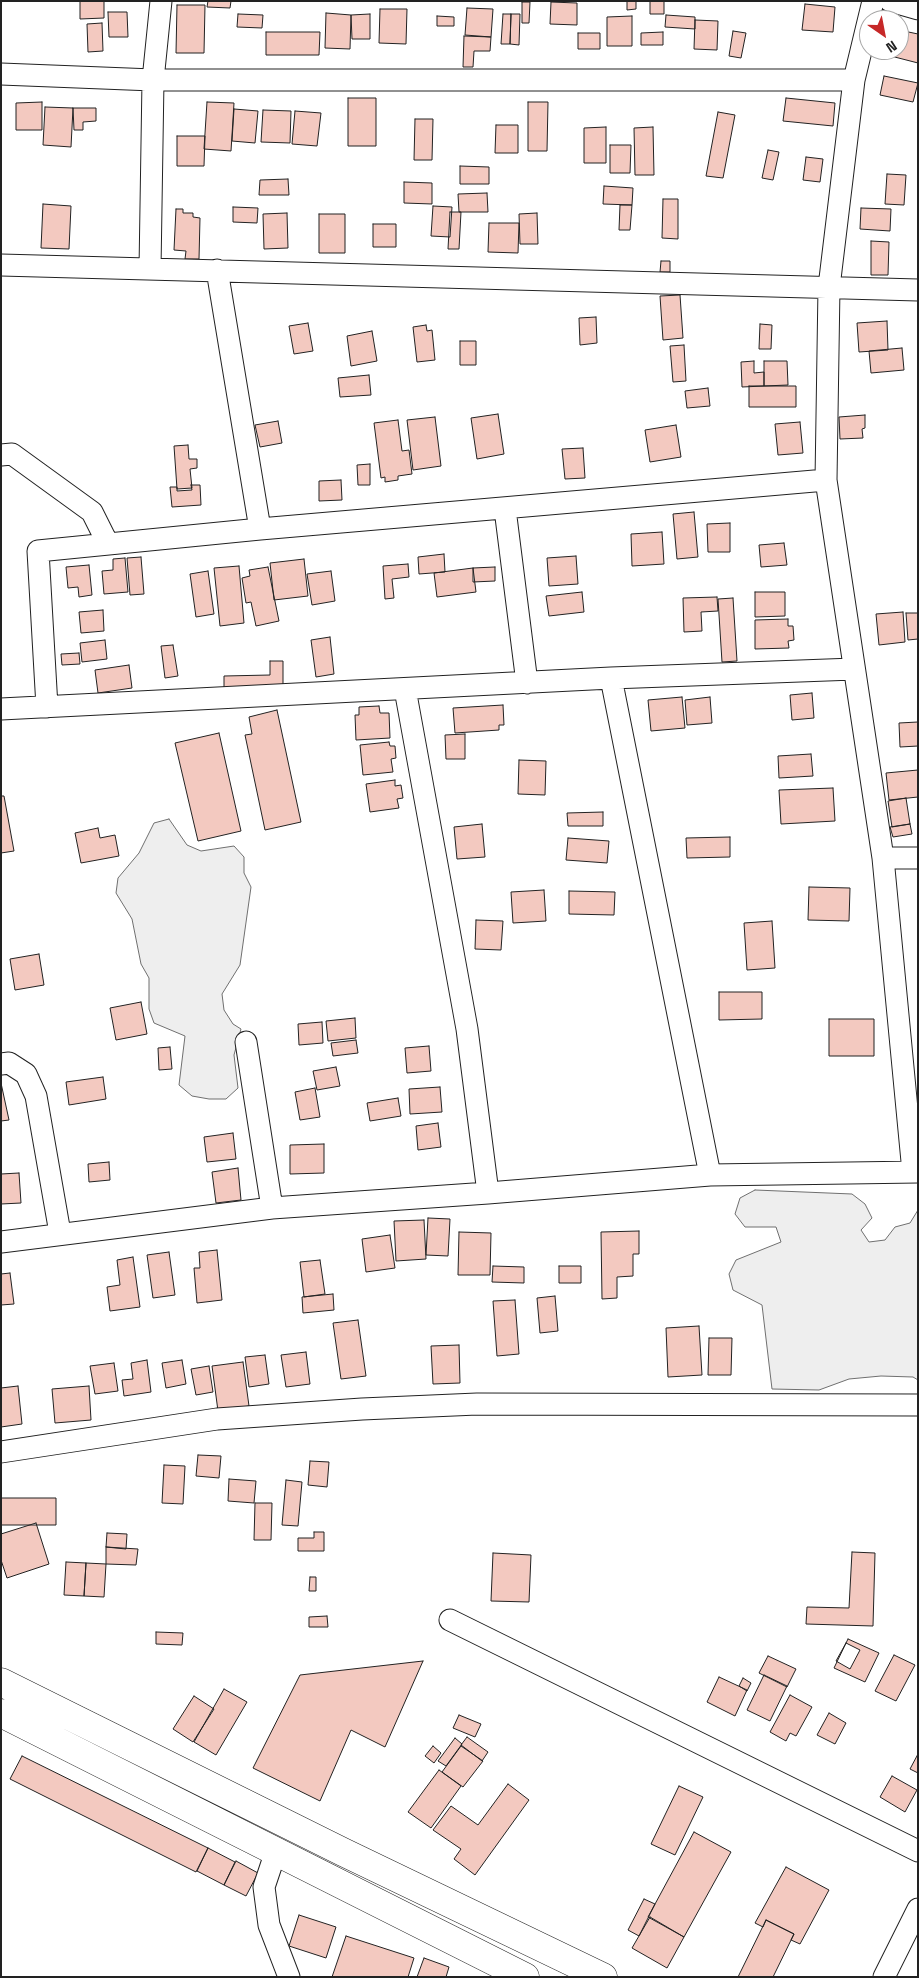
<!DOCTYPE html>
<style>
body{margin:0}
#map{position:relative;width:919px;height:1978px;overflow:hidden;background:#fff;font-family:"Space Grotesk",sans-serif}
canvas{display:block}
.frame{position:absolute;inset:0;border:2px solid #222;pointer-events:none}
.north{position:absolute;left:859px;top:10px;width:50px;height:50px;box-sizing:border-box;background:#fff;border:1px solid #a7a7a7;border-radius:50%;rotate:147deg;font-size:14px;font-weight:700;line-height:20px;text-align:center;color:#222}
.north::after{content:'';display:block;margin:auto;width:18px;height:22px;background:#c62828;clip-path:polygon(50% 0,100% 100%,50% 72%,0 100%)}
</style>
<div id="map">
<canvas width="919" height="1978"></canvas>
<div class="frame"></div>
<div class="north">N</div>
</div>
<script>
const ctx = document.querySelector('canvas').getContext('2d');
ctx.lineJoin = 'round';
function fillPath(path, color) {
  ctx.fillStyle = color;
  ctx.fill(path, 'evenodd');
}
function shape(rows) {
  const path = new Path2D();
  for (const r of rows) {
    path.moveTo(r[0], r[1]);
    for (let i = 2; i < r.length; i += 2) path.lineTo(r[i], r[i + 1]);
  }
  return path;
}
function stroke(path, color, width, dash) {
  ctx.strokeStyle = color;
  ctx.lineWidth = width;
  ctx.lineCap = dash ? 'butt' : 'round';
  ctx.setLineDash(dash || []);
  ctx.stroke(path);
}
const green = shape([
 [169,819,187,845,201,851,234,846,244,857,244,873,251,887,240,965,222,994,224,1010,233,1024,241,1029,234,1055,238,1088,226,1099,209,1099,192,1096,179,1085,185,1036,154,1023,149,1009,149,978,141,964,132,919,116,893,118,878,139,853,154,823,169,819],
 [755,1190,852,1194,865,1204,872,1218,861,1230,869,1242,885,1240,895,1227,910,1223,918,1210,918,1380,913,1377,881,1376,849,1379,819,1390,772,1389,762,1305,733,1290,729,1274,736,1260,781,1242,776,1227,745,1227,735,1214,740,1198,755,1190]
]);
fillPath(green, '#eee');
stroke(green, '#6f6f6f', 1);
const building = shape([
 [80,1,104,1,104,18,80,19,80,1],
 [208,1,231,1,230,8,207,7,208,1],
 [627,1,636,1,636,9,627,10,627,1],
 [650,1,664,1,664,14,650,14,650,1],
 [522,2,530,2,529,23,522,23,522,2],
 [551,2,577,3,577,25,550,24,551,2],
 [805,4,835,7,833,32,802,30,805,4],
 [177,5,205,5,204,53,176,53,177,5],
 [467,8,493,9,491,37,465,35,467,8],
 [380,9,407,9,406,44,379,43,380,9],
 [108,12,127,12,128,37,109,37,108,12],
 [326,13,351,15,350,49,325,48,326,13],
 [238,14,263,15,262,28,237,27,238,14],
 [370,14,370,39,352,39,351,15,370,14],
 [503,14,511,14,510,44,501,44,503,14],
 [511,14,520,14,519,45,510,44,511,14],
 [666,15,695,17,695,29,665,27,666,15],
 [437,16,454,17,454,26,437,26,437,16],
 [632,16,632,46,607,46,607,17,632,16],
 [695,20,718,21,717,50,694,49,695,20],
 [102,23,103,51,88,52,87,24,102,23],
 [899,30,918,34,918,63,883,54,884,50,899,50,899,30],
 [733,31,746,33,741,58,729,56,733,31],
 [266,32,320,32,319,55,266,55,266,32],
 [663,32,663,45,641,45,641,33,663,32],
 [578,33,600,33,600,49,578,49,578,33],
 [464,36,491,37,490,51,474,51,473,67,463,67,464,36],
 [884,76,918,83,913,102,880,95,884,76],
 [348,98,376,98,376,146,348,146,348,98],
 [786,98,835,103,833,126,783,121,786,98],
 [42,102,42,130,16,130,16,103,42,102],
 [207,102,234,103,231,151,204,149,207,102],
 [528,102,548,102,547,151,528,151,528,102],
 [45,107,73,108,71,147,43,145,45,107],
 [73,108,96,108,96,121,83,122,83,130,74,130,73,108],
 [234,109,258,111,255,143,232,141,234,109],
 [263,110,291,111,290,143,261,142,263,110],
 [295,111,321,113,317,146,292,144,295,111],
 [718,112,735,115,723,178,706,176,718,112],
 [415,119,433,119,432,160,414,160,415,119],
 [496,125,518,125,518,153,495,153,496,125],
 [606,127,606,163,584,163,584,128,606,127],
 [653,127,654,175,635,175,634,128,653,127],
 [177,136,205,136,204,166,177,166,177,136],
 [610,145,631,145,630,173,610,173,610,145],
 [768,150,779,152,773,180,762,178,768,150],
 [806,157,823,159,820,182,803,180,806,157],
 [460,166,489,167,489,184,460,184,460,166],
 [887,174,906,175,904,205,885,204,887,174],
 [288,179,289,195,259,195,260,180,288,179],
 [404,182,432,183,432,204,404,203,404,182],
 [604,186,633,188,632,205,603,204,604,186],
 [487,193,488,212,459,212,458,194,487,193],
 [663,199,678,199,678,239,662,238,663,199],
 [43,204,71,206,69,249,41,248,43,204],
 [620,205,632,205,630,230,619,230,620,205],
 [433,206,452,207,450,237,431,236,433,206],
 [233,207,258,208,257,223,233,222,233,207],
 [861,208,891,209,890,231,860,229,861,208],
 [176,209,183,209,183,213,193,213,193,217,200,218,199,259,185,259,186,251,174,250,176,209],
 [450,212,461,212,459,249,448,249,450,212],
 [287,213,288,248,264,249,263,214,287,213],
 [537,213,538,244,520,244,519,214,537,213],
 [319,214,345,214,345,253,319,253,319,214],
 [489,223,519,223,518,253,488,252,489,223],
 [373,224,396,224,396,247,373,247,373,224],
 [871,241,889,242,888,275,871,275,871,241],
 [661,261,670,261,670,272,660,272,661,261],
 [680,295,683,338,663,340,660,296,680,295],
 [596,317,597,343,580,345,579,318,596,317],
 [887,321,888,350,859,352,857,323,887,321],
 [308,323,313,351,294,354,289,326,308,323],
 [760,324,772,325,771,349,759,349,760,324],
 [426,325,427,331,432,330,435,360,417,362,413,327,426,325],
 [372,331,377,361,351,366,347,336,372,331],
 [460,341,476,341,476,365,460,365,460,341],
 [684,345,686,381,673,382,670,346,684,345],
 [902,348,904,370,871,373,869,351,902,348],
 [754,361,754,373,764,372,764,386,742,387,741,362,754,361],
 [764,361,787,361,788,385,764,386,764,361],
 [369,375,371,395,340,397,338,378,369,375],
 [749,386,796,386,796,407,749,407,749,386],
 [708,388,710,406,687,408,685,391,708,388],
 [498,414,504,454,477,459,471,418,498,414],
 [865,415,865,428,862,429,863,438,840,439,839,417,865,415],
 [435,417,441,466,413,470,407,420,435,417],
 [398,420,402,451,409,450,412,474,398,476,398,480,385,482,385,477,381,478,374,423,398,420],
 [278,421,282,443,260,447,255,425,278,421],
 [800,422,803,453,778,455,775,424,800,422],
 [676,425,681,457,650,462,645,430,676,425],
 [188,445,189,459,197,459,197,468,190,469,192,488,177,489,174,446,188,445],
 [583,448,585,478,565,479,562,449,583,448],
 [370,464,370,485,358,485,357,465,370,464],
 [341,480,342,500,319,501,319,481,341,480],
 [191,485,200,485,201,505,172,507,170,487,177,487,177,491,192,490,191,485],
 [694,512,698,557,677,559,673,514,694,512],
 [730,523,730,552,708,552,707,524,730,523],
 [662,532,664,564,632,566,631,534,662,532],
 [784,543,787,565,761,567,759,545,784,543],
 [444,554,445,572,419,574,418,557,444,554],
 [576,556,578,584,549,586,547,558,576,556],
 [141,557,144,594,130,595,127,558,141,557],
 [125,558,128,592,104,594,102,571,113,570,113,559,125,558],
 [304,559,308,596,274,600,270,563,304,559],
 [408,564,409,577,392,579,394,598,385,599,383,566,408,564],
 [89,565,92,595,79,597,78,587,68,588,66,567,89,565],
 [239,566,244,623,220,626,214,568,239,566],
 [268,567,279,621,256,626,251,602,246,603,242,578,250,576,249,570,268,567],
 [495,567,495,581,473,582,473,568,495,567],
 [473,568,476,592,437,597,434,573,473,568],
 [208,571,214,614,196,617,190,574,208,571],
 [331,571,335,601,312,605,307,574,331,571],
 [582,592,584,612,549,616,546,596,582,592],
 [755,592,785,592,785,616,755,617,755,592],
 [717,597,718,611,701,612,702,631,684,632,683,598,717,597],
 [733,598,737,661,722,662,718,599,733,598],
 [103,610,104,631,81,633,79,612,103,610],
 [903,612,905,642,879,645,876,614,903,612],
 [906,613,918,613,918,639,908,640,906,613],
 [788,619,788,626,793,626,794,640,788,641,789,648,755,649,755,620,788,619],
 [330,637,334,674,316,677,311,640,330,637],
 [105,640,107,659,82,662,80,643,105,640],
 [173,645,178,676,165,678,161,646,173,645],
 [79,653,80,664,62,665,61,654,79,653],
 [270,661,283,661,283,692,224,692,224,676,270,675,270,661],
 [129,665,132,688,98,693,95,670,129,665],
 [812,693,814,718,792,720,790,695,812,693],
 [682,697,685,728,651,731,648,700,682,697],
 [710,697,712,723,687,725,685,700,710,697],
 [503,705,504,725,499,725,499,730,455,733,453,708,503,705],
 [379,706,380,713,389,713,390,738,356,740,355,715,359,715,359,707,379,706],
 [277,710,301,822,265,830,245,735,252,734,249,717,277,710],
 [918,722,918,746,900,747,899,723,918,722],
 [219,733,241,831,198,841,175,743,219,733],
 [465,734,465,759,446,759,445,735,465,734],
 [389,742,390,746,395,746,396,758,391,759,393,772,363,775,360,745,389,742],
 [811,754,813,776,779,778,778,756,811,754],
 [519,760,546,761,545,795,518,794,519,760],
 [918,770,918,797,889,800,886,773,918,770],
 [395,780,395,786,401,785,403,798,397,799,399,808,370,812,366,784,395,780],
 [833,788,835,821,781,824,779,790,833,788],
 [1,796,4,796,14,851,1,853,1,796],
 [906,798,910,824,892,827,888,801,906,798],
 [603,812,603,826,568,826,567,813,603,812],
 [482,824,485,857,457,859,454,827,482,824],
 [910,824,912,834,893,837,890,827,910,824],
 [98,828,100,838,115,835,119,856,81,863,75,833,98,828],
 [730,837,730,857,687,858,686,838,730,837],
 [568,838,609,841,607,863,566,860,568,838],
 [809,887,850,888,849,921,808,920,809,887],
 [544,890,546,921,513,923,511,892,544,890],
 [569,891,615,892,614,915,569,914,569,891],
 [476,920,503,921,501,950,475,949,476,920],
 [772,921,775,968,747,970,744,923,772,921],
 [39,954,44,985,15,990,10,959,39,954],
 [719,992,762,992,762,1019,719,1020,719,992],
 [141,1002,147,1034,116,1040,110,1008,141,1002],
 [355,1018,356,1038,328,1041,326,1021,355,1018],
 [829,1019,874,1019,874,1056,829,1056,829,1019],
 [322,1022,323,1043,299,1045,298,1024,322,1022],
 [356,1040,358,1053,333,1056,331,1043,356,1040],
 [429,1046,431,1071,407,1073,405,1048,429,1046],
 [170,1047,172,1069,159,1070,158,1048,170,1047],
 [336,1067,340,1086,317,1090,313,1071,336,1067],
 [103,1077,106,1099,69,1105,66,1082,103,1077],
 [1,1083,9,1120,1,1121,1,1083],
 [440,1087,442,1112,410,1114,409,1089,440,1087],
 [315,1088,320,1117,300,1120,295,1092,315,1088],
 [398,1098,401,1116,370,1121,367,1103,398,1098],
 [438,1123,441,1147,418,1150,416,1126,438,1123],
 [233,1133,236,1159,207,1162,204,1137,233,1133],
 [324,1144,324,1173,290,1174,290,1145,324,1144],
 [109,1162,110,1180,89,1182,88,1164,109,1162],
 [238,1168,241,1200,216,1203,212,1172,238,1168],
 [19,1173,21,1203,1,1204,1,1174,19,1173],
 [428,1218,450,1219,448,1256,426,1255,428,1218],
 [424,1220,426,1259,396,1261,394,1221,424,1220],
 [639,1231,639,1254,633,1254,633,1276,617,1277,617,1298,602,1299,601,1232,639,1231],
 [459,1232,491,1233,490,1275,458,1275,459,1232],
 [390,1235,395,1268,366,1272,362,1239,390,1235],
 [217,1250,222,1300,197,1303,194,1268,200,1268,199,1252,217,1250],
 [169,1252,175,1295,153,1298,147,1255,169,1252],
 [133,1257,140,1307,110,1311,107,1287,120,1285,117,1260,133,1257],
 [320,1260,325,1294,304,1297,300,1262,320,1260],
 [493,1266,524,1267,524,1283,492,1282,493,1266],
 [559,1266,581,1266,581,1283,559,1283,559,1266],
 [10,1273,14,1304,1,1305,1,1274,10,1273],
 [333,1294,334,1310,303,1313,302,1297,333,1294],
 [555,1296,558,1331,540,1333,537,1298,555,1296],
 [515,1300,519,1354,497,1356,493,1301,515,1300],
 [358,1320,366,1376,341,1379,333,1323,358,1320],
 [699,1326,702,1375,668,1377,666,1328,699,1326],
 [709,1338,732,1338,731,1375,708,1375,709,1338],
 [459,1345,460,1383,433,1384,431,1346,459,1345],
 [306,1352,310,1384,286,1387,281,1355,306,1352],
 [265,1355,269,1384,249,1387,245,1357,265,1355],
 [147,1360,151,1392,124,1396,122,1380,133,1379,131,1363,147,1360],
 [182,1360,186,1384,166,1388,162,1363,182,1360],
 [243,1362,249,1406,218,1411,212,1366,243,1362],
 [114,1363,118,1391,95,1394,90,1366,114,1363],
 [209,1366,213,1392,196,1395,191,1369,209,1366],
 [18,1386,22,1424,1,1427,1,1388,18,1386],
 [89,1386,91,1420,55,1423,52,1389,89,1386],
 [198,1455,221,1456,219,1478,196,1476,198,1455],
 [310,1461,329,1462,327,1487,308,1485,310,1461],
 [164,1465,185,1466,183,1504,162,1503,164,1465],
 [229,1479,256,1481,254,1503,228,1501,229,1479],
 [286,1480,302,1482,298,1526,282,1525,286,1480],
 [1,1498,56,1498,56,1525,1,1525,1,1498],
 [255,1503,272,1503,271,1540,254,1540,255,1503],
 [36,1523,49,1564,7,1578,1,1560,1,1534,36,1523],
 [314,1532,324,1532,324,1551,298,1551,298,1538,314,1538,314,1532],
 [107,1533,127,1534,126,1549,106,1547,107,1533],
 [106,1547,138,1549,136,1565,106,1564,106,1547],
 [852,1552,875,1553,873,1626,806,1624,807,1607,849,1608,852,1552],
 [493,1553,531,1555,529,1602,491,1601,493,1553],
 [66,1562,86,1563,84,1596,64,1595,66,1562],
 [86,1563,106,1564,104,1597,84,1596,86,1563],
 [310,1577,316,1577,316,1591,309,1591,310,1577],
 [327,1616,328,1627,309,1627,309,1617,327,1616],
 [156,1632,183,1633,182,1645,156,1644,156,1632],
 [848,1639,879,1653,865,1682,834,1668,848,1639],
 [846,1643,860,1650,850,1669,836,1661,846,1643],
 [894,1655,915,1665,896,1701,875,1691,894,1655],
 [768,1656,796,1669,787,1687,759,1673,768,1656],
 [423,1661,385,1747,351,1730,320,1801,253,1768,300,1675,423,1661],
 [764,1675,787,1686,770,1721,747,1710,764,1675],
 [719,1677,747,1690,735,1716,707,1702,719,1677],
 [743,1678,751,1683,747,1691,739,1686,743,1678],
 [224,1689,247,1702,216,1755,194,1742,224,1689],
 [790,1695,812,1707,796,1736,790,1733,786,1741,770,1732,790,1695],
 [194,1696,214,1709,193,1742,173,1729,194,1696],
 [829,1713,846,1723,835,1744,817,1735,829,1713],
 [459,1715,481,1724,475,1737,453,1728,459,1715],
 [467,1737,488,1752,482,1761,461,1745,467,1737],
 [455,1738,462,1744,446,1766,438,1761,455,1738],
 [433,1746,441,1753,434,1763,425,1756,433,1746],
 [461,1746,483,1761,463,1787,442,1772,461,1746],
 [918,1754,918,1773,910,1769,918,1754],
 [22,1756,208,1848,196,1872,10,1779,22,1756],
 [439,1770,461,1786,431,1828,408,1812,439,1770],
 [892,1776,917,1790,905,1812,880,1797,892,1776],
 [508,1784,529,1800,475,1875,454,1859,461,1849,433,1830,451,1806,478,1825,508,1784],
 [679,1786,703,1797,675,1855,651,1844,679,1786],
 [694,1832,731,1852,684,1937,648,1917,694,1832],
 [208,1848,235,1862,224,1885,197,1871,208,1848],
 [236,1861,258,1873,246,1896,224,1885,236,1861],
 [786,1867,829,1890,800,1944,791,1940,794,1934,766,1920,763,1927,755,1923,786,1867],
 [644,1899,655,1904,639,1936,628,1930,644,1899],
 [299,1915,336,1927,326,1958,289,1946,299,1915],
 [650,1917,684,1937,667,1968,632,1948,650,1917],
 [766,1920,794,1934,773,1977,738,1977,766,1920],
 [346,1936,414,1958,408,1977,332,1977,346,1936],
 [424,1958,449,1967,446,1977,417,1977,424,1958]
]);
fillPath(building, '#f3c9c0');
stroke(building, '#222', 1);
const minor = shape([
 [873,1,854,80,829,287,826,480,883,858,913,1172],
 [890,1,918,9],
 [1,74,153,80,854,80],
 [1,265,918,290],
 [150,269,153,80,161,1],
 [217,270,260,529],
 [1,455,12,454,92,512,108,544],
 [505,509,527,683],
 [611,678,710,1175],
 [405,689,467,1029,488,1193],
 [47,707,38,551,260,529,826,480],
 [1,709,611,678,854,669],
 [883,858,918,858],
 [246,1042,272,1208],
 [1,1064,9,1063,26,1074,36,1096,60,1233],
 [1,1242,272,1208,488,1193,710,1175,918,1172],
 [1,1452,217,1419,362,1409,477,1404,918,1405],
 [450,1620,918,1851],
 [276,1851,264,1887,269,1925,289,1977],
 [884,1977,918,1909]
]);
const highway = shape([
 [1,1682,343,1852,603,1977],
 [1,1713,525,1977]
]);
stroke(minor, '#222', 23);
stroke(highway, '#222', 29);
stroke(minor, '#fff', 21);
stroke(highway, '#fff', 28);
</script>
